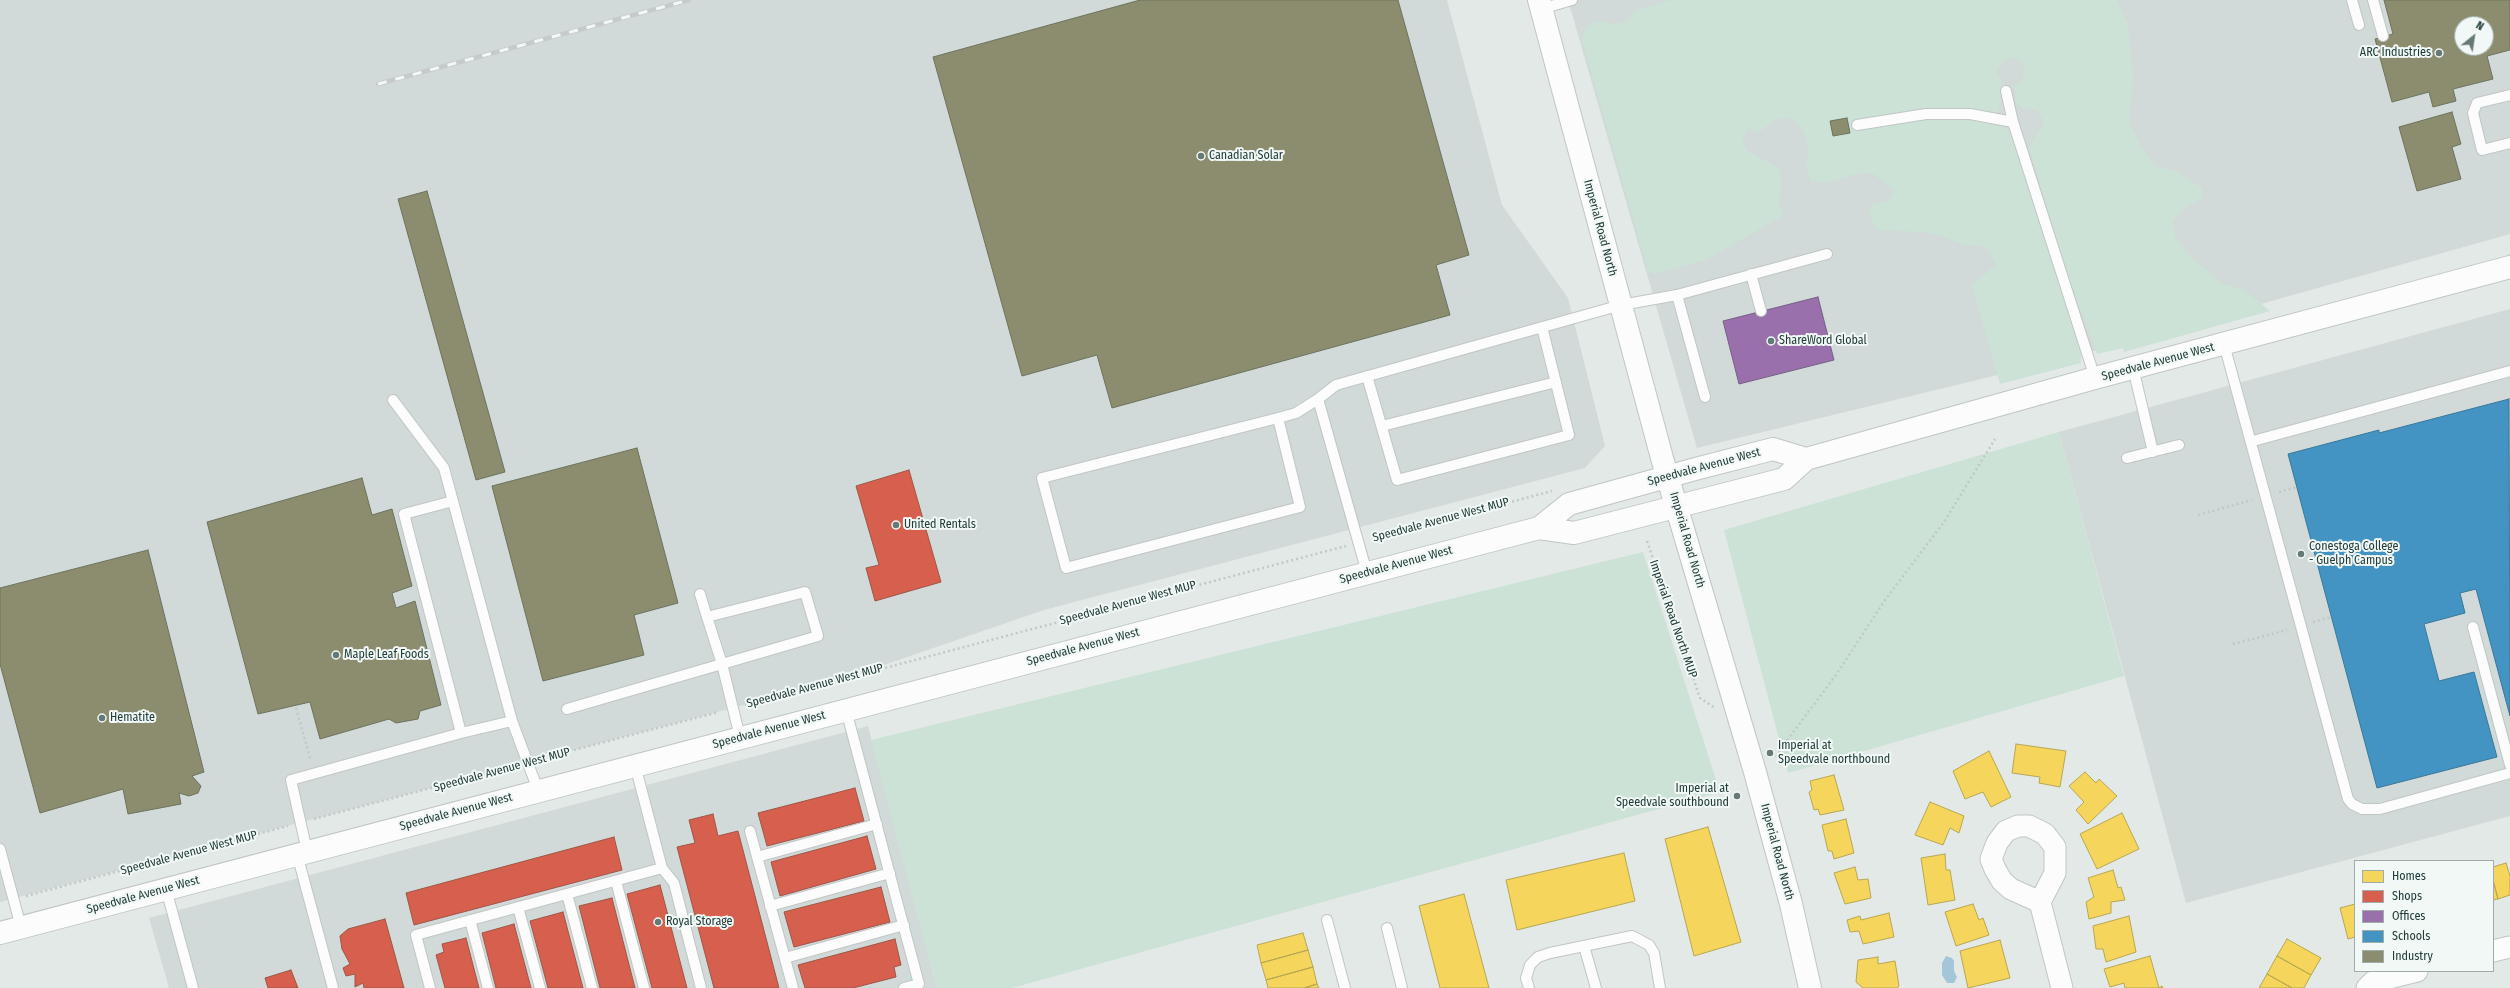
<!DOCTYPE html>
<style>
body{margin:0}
#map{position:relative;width:2510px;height:988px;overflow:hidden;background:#e3e9e7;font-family:"Fira Sans Condensed",sans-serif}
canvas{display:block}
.legend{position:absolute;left:2354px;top:860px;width:140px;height:112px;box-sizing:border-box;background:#f1f8f6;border:1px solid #9eadaa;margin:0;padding:5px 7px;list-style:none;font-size:12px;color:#213c39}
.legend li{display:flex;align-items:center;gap:8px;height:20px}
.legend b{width:20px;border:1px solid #9eadaa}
.north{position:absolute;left:2454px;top:16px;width:40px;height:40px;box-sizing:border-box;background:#f1f8f6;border:1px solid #9eadaa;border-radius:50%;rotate:30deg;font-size:11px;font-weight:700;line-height:16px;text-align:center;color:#213c39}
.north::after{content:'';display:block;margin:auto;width:14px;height:18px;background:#657976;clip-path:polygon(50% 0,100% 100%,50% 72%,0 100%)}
</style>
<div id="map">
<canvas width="2510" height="988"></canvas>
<ul class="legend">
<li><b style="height:11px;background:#f6d55c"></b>Homes</li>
<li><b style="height:11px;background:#d6604d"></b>Shops</li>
<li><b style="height:11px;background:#9970ab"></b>Offices</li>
<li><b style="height:11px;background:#4393c3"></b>Schools</li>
<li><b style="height:11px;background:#8c8c6e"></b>Industry</li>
</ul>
<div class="north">N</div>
</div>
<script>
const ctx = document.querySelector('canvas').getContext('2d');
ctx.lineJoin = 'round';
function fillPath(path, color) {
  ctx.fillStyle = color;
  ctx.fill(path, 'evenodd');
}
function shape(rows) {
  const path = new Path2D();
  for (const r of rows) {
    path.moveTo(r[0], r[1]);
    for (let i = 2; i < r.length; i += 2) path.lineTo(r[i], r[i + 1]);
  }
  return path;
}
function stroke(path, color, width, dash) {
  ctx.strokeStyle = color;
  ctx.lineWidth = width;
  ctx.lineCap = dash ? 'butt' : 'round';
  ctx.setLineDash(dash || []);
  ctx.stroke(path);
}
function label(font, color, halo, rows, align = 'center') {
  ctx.font = font + ' "Fira Sans Condensed",sans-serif';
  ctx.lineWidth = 4;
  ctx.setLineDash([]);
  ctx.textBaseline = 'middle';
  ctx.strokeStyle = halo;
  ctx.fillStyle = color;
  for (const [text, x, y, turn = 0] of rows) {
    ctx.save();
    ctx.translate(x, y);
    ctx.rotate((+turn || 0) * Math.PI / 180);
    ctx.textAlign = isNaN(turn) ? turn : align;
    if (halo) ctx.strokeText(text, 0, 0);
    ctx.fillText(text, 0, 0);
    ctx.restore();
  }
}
fillPath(shape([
 [0,0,1447,0,1502,205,1568,298,1605,446,1585,468,1044,610,849,677,0,902],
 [1568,0,2510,0,2510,234,2076,356,1697,448],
 [2462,24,2486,24,2486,48,2462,48],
 [2510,309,2510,816,2186,903,2059,432],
 [868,726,937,988,169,988,149,918]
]), '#d1dad8');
fillPath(shape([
 [1672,0,2117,0,2128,24,2133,78,2129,121,2140,145,2155,166,2178,172,2202,188,2202,198,2183,209,2173,221,2175,236,2192,258,2223,284,2245,290,2270,311,2124,352,2123,348,2097,354,2067,273,2029,147,2044,123,2037,110,2022,108,2017,104,2014,86,2023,79,2024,71,2023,63,2014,58,2007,59,1998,68,1997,74,2001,79,1999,111,1995,115,1984,121,2010,130,2015,138,2081,344,2081,363,2000,384,1972,285,1996,265,1985,246,1964,245,1939,235,1923,232,1878,230,1868,214,1873,204,1889,201,1894,190,1872,173,1855,174,1827,183,1811,181,1806,166,1809,149,1804,131,1792,118,1776,119,1759,132,1748,129,1742,139,1747,151,1779,168,1782,187,1778,202,1784,215,1708,259,1655,274,1648,270,1582,40,1588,26,1598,21,1614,24,1628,21,1634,11],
 [2059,432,2124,676,1788,773,1724,530],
 [1643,552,1720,792,1012,988,937,988,871,740]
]), '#cce2d6');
fillPath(shape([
 [1946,956,1952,958,1954,961,1954,971,1957,977,1954,983,1947,983,1942,975,1942,963]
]), '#a3c7d8');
const homes = shape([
 [2016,744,2066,751,2060,787,2039,783,2040,777,2012,773,2016,744],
 [1989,751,2011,797,1991,807,1983,792,1965,799,1953,771,1989,751],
 [2085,772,2096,783,2099,779,2117,796,2088,824,2076,810,2084,802,2069,786,2085,772],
 [1834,775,1844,810,1820,815,1818,809,1814,810,1809,792,1812,790,1810,781,1834,775],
 [1930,802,1964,816,1959,833,1950,828,1943,845,1915,835,1930,802],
 [2122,813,2139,849,2097,869,2080,834,2122,813],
 [1846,819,1854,853,1834,859,1832,851,1828,851,1822,825,1846,819],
 [1708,827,1741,942,1694,956,1665,839,1708,827],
 [1624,853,1635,901,1517,930,1506,880,1624,853],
 [1945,854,1946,870,1950,870,1955,900,1928,905,1921,858,1945,854],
 [2506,863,2510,876,2510,895,2498,899,2493,880,2493,867,2506,863],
 [1855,867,1858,880,1868,879,1871,898,1845,904,1834,873,1855,867],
 [2113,870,2118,888,2121,887,2125,900,2111,902,2111,913,2089,919,2086,902,2094,897,2088,878,2113,870],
 [2493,880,2498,899,2493,900,2493,880],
 [1464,894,1489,988,1440,988,1419,906,1464,894],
 [1973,904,1979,920,1983,918,1989,935,1956,946,1945,912,1973,904],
 [2355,904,2355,937,2348,939,2340,908,2355,904],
 [1889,913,1894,937,1863,944,1859,931,1850,932,1847,920,1860,916,1861,920,1889,913],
 [2129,916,2136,952,2106,962,2103,949,2096,949,2093,926,2129,916],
 [1303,933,1308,950,1261,963,1257,945,1303,933],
 [2287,939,2321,958,2311,975,2277,956,2287,939],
 [2000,940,2010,978,1968,988,1960,951,2000,940],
 [1308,950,1313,967,1266,980,1261,963,1308,950],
 [2150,956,2159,988,2162,986,2163,988,2125,988,2124,983,2110,987,2104,969,2150,956],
 [2277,956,2311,975,2304,988,2292,988,2267,974,2277,956],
 [1878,957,1878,964,1895,961,1899,986,1897,988,1863,988,1856,982,1858,960,1878,957],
 [1313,967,1317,984,1304,988,1268,988,1266,980,1313,967],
 [2267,974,2292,988,2259,988,2267,974],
 [1317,984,1319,988,1304,988,1317,984]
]);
fillPath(homes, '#f6d55c');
stroke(homes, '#b6a752', 1);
const shops = shape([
 [909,470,941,582,875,601,866,568,879,565,856,486,909,470],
 [855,788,864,821,767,846,758,813,855,788],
 [713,814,718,836,738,831,779,988,714,988,677,847,695,843,689,820,713,814],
 [867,836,876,869,780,896,771,862,867,836],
 [614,837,622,870,414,925,406,893,614,837],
 [660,885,687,988,652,988,627,894,660,885],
 [881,887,890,922,794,947,784,912,881,887],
 [612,898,635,988,600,988,579,906,612,898],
 [563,912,583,988,548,988,530,921,563,912],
 [385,919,404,988,364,988,363,983,355,987,355,974,346,976,343,968,350,964,342,949,340,936,348,929,385,919],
 [514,924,531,988,496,988,482,933,514,924],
 [466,938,479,988,445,988,436,955,444,952,442,944,466,938],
 [895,939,901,965,894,967,896,977,853,988,805,988,798,965,895,939],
 [291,970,298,988,268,988,265,978,291,970]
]);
fillPath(shops, '#d6604d');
stroke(shops, '#a05547', 1);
const offices = shape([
 [1818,297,1834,360,1739,384,1723,321,1818,297]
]);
fillPath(offices, '#9970ab');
stroke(offices, '#756089', 1);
const schools = shape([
 [2509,399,2510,716,2476,589,2460,593,2465,613,2424,624,2439,681,2474,672,2497,757,2377,788,2288,454,2379,430,2379,433,2509,399]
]);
fillPath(schools, '#4393c3');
stroke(schools, '#39799a', 1);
const industry = shape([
 [1140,0,1398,0,1469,255,1436,265,1450,315,1112,408,1097,355,1022,376,933,57,1140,0],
 [2384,0,2510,0,2510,50,2487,56,2493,79,2453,89,2456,101,2433,107,2429,92,2392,102,2375,39,2393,34,2384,0],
 [2462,24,2486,24,2486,48,2462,48,2462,24],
 [2452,112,2461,144,2452,147,2461,179,2417,191,2399,127,2452,112],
 [1847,118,1850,133,1833,136,1830,121,1847,118],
 [427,191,505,472,476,480,398,199,427,191],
 [637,448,678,603,634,615,644,655,543,681,492,486,637,448],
 [362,478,372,515,392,509,412,586,392,593,396,608,415,601,441,705,420,711,418,719,396,723,389,719,320,739,310,702,258,714,207,522,362,478],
 [148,550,204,772,192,776,201,786,198,793,189,796,179,793,181,804,128,814,123,789,40,813,0,664,0,588,148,550]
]);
fillPath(industry, '#8c8c6e');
stroke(industry, '#6c745e', 1);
const service = shape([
 [2352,0,2359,25],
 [2373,0,2383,36],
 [1541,9,1572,0],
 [2006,91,2013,122,2095,378],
 [2510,95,2477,103,2473,113,2482,150,2510,143],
 [1857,125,1926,114,1970,114,2013,122],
 [1751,274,1761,311],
 [1677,295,1705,397],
 [2224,344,2348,799,2352,804,2362,809,2380,809,2510,773],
 [2133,368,2153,452],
 [1367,376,1397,480,1569,435,1542,327],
 [393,400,444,468,512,721,538,790],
 [1278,418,1300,507,1066,568,1042,478,1278,418,1296,413,1318,399],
 [1382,426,1556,382],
 [2253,441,2510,371],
 [2127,458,2179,445],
 [453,501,404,514,461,733,512,721],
 [1367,573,1318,399,1336,385,1621,305,1677,295,1827,254],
 [700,594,707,617],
 [2473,627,2510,765],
 [567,709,722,664,818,636,805,592,707,617,722,664,740,737],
 [846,710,919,984,904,988],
 [635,765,662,868,674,883,701,988],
 [750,831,793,988],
 [0,849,21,927],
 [307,851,291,780,461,733],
 [297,854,333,988],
 [757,857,877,824],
 [616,881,644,988],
 [166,889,193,988],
 [567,894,592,988],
 [770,906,890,873],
 [518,907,540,988],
 [470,920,488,988],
 [1327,920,1345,988],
 [1387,928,1402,988],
 [1584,946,1596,988],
 [785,958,904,925],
 [430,988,416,935,662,868],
 [1529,988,1526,978,1530,965,1538,957,1550,953,1632,936,1649,945,1654,953,1660,988]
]);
const minor = shape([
 [2040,902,2011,889,2002,881,1995,869,1991,859,1997,843,2006,831,2018,826,2029,826,2045,834,2055,847,2055,873,2040,902,2062,988],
 [2493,951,2510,947],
 [2367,988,2373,982,2417,971]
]);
const tertiary = shape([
 [1539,0,1662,458,1755,772,1791,904,1810,988]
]);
const secondary = shape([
 [1539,528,1569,504,1699,468,1773,449,1806,459],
 [0,933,1539,528,1574,533,1784,479,1806,459,2095,378,2510,267]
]);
stroke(service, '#c0c6c4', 12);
stroke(minor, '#c0c6c4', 23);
stroke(tertiary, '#c0c6c4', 24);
stroke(secondary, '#bfc6c5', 24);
stroke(shape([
 [2279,492,2297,487],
 [2198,515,2252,500],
 [1372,539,1552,491],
 [1647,541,1700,698,1715,708],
 [2313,622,2331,617],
 [2233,644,2287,630],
 [745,705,1346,546],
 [296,708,311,761],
 [1776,757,1788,739,1836,675,1885,600,1944,522,1995,439],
 [540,759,719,712],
 [314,819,514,766],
 [26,896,288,826]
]), '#c0c9c8', 2.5, [2, 3]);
stroke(service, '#fbfcfb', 10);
stroke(minor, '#fbfcfb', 21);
stroke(tertiary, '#fbfcfb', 22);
stroke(secondary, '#fbfcfb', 22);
const rail = shape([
 [378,84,689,0]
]);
stroke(rail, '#c6caca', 4.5);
stroke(rail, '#f1f8f6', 3, [9]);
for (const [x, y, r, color] of [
 [2439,53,4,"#657976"],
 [1201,156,4,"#657976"],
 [1771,341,4,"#657976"],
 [896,525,4,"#657976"],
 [2301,554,4,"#657976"],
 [336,655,4,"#657976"],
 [102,718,4,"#657976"],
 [1770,753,4,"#657976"],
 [1737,796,4,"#657976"],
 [658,922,4,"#657976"]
]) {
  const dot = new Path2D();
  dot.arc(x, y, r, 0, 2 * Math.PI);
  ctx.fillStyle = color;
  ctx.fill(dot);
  stroke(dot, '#f1f8f6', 1.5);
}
label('12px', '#213c39', '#f1f8f6', [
 ["ARC Industries",2431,53,"right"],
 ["Canadian Solar",1209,156],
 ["ShareWord Global",1779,341],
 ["United Rentals",904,525],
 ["Conestoga College",2309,547],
 ["- Guelph Campus",2309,561],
 ["Maple Leaf Foods",344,655],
 ["Hematite",110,718],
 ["Imperial at",1778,746],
 ["Speedvale northbound",1778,760],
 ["Imperial at",1729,789,"right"],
 ["Speedvale southbound",1729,803,"right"],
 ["Royal Storage",666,922]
], 'left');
label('12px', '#213c39', '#f1f8f6', [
 ["Imperial Road North",1600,228,75],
 ["Speedvale Avenue West",2158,362,-15],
 ["Speedvale Avenue West",1704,467,-15],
 ["Speedvale Avenue West MUP",1441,520,-15],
 ["Imperial Road North",1687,540,74],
 ["Speedvale Avenue West",1396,565,-15],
 ["Speedvale Avenue West MUP",1128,603,-15],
 ["Imperial Road North MUP",1673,619,71],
 ["Speedvale Avenue West",1083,647,-15],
 ["Speedvale Avenue West MUP",815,686,-15],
 ["Speedvale Avenue West",769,730,-15],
 ["Speedvale Avenue West MUP",502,770,-15],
 ["Speedvale Avenue West",456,812,-15],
 ["Imperial Road North",1777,852,75],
 ["Speedvale Avenue West MUP",189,853,-15],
 ["Speedvale Avenue West",143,895,-15]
]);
</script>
